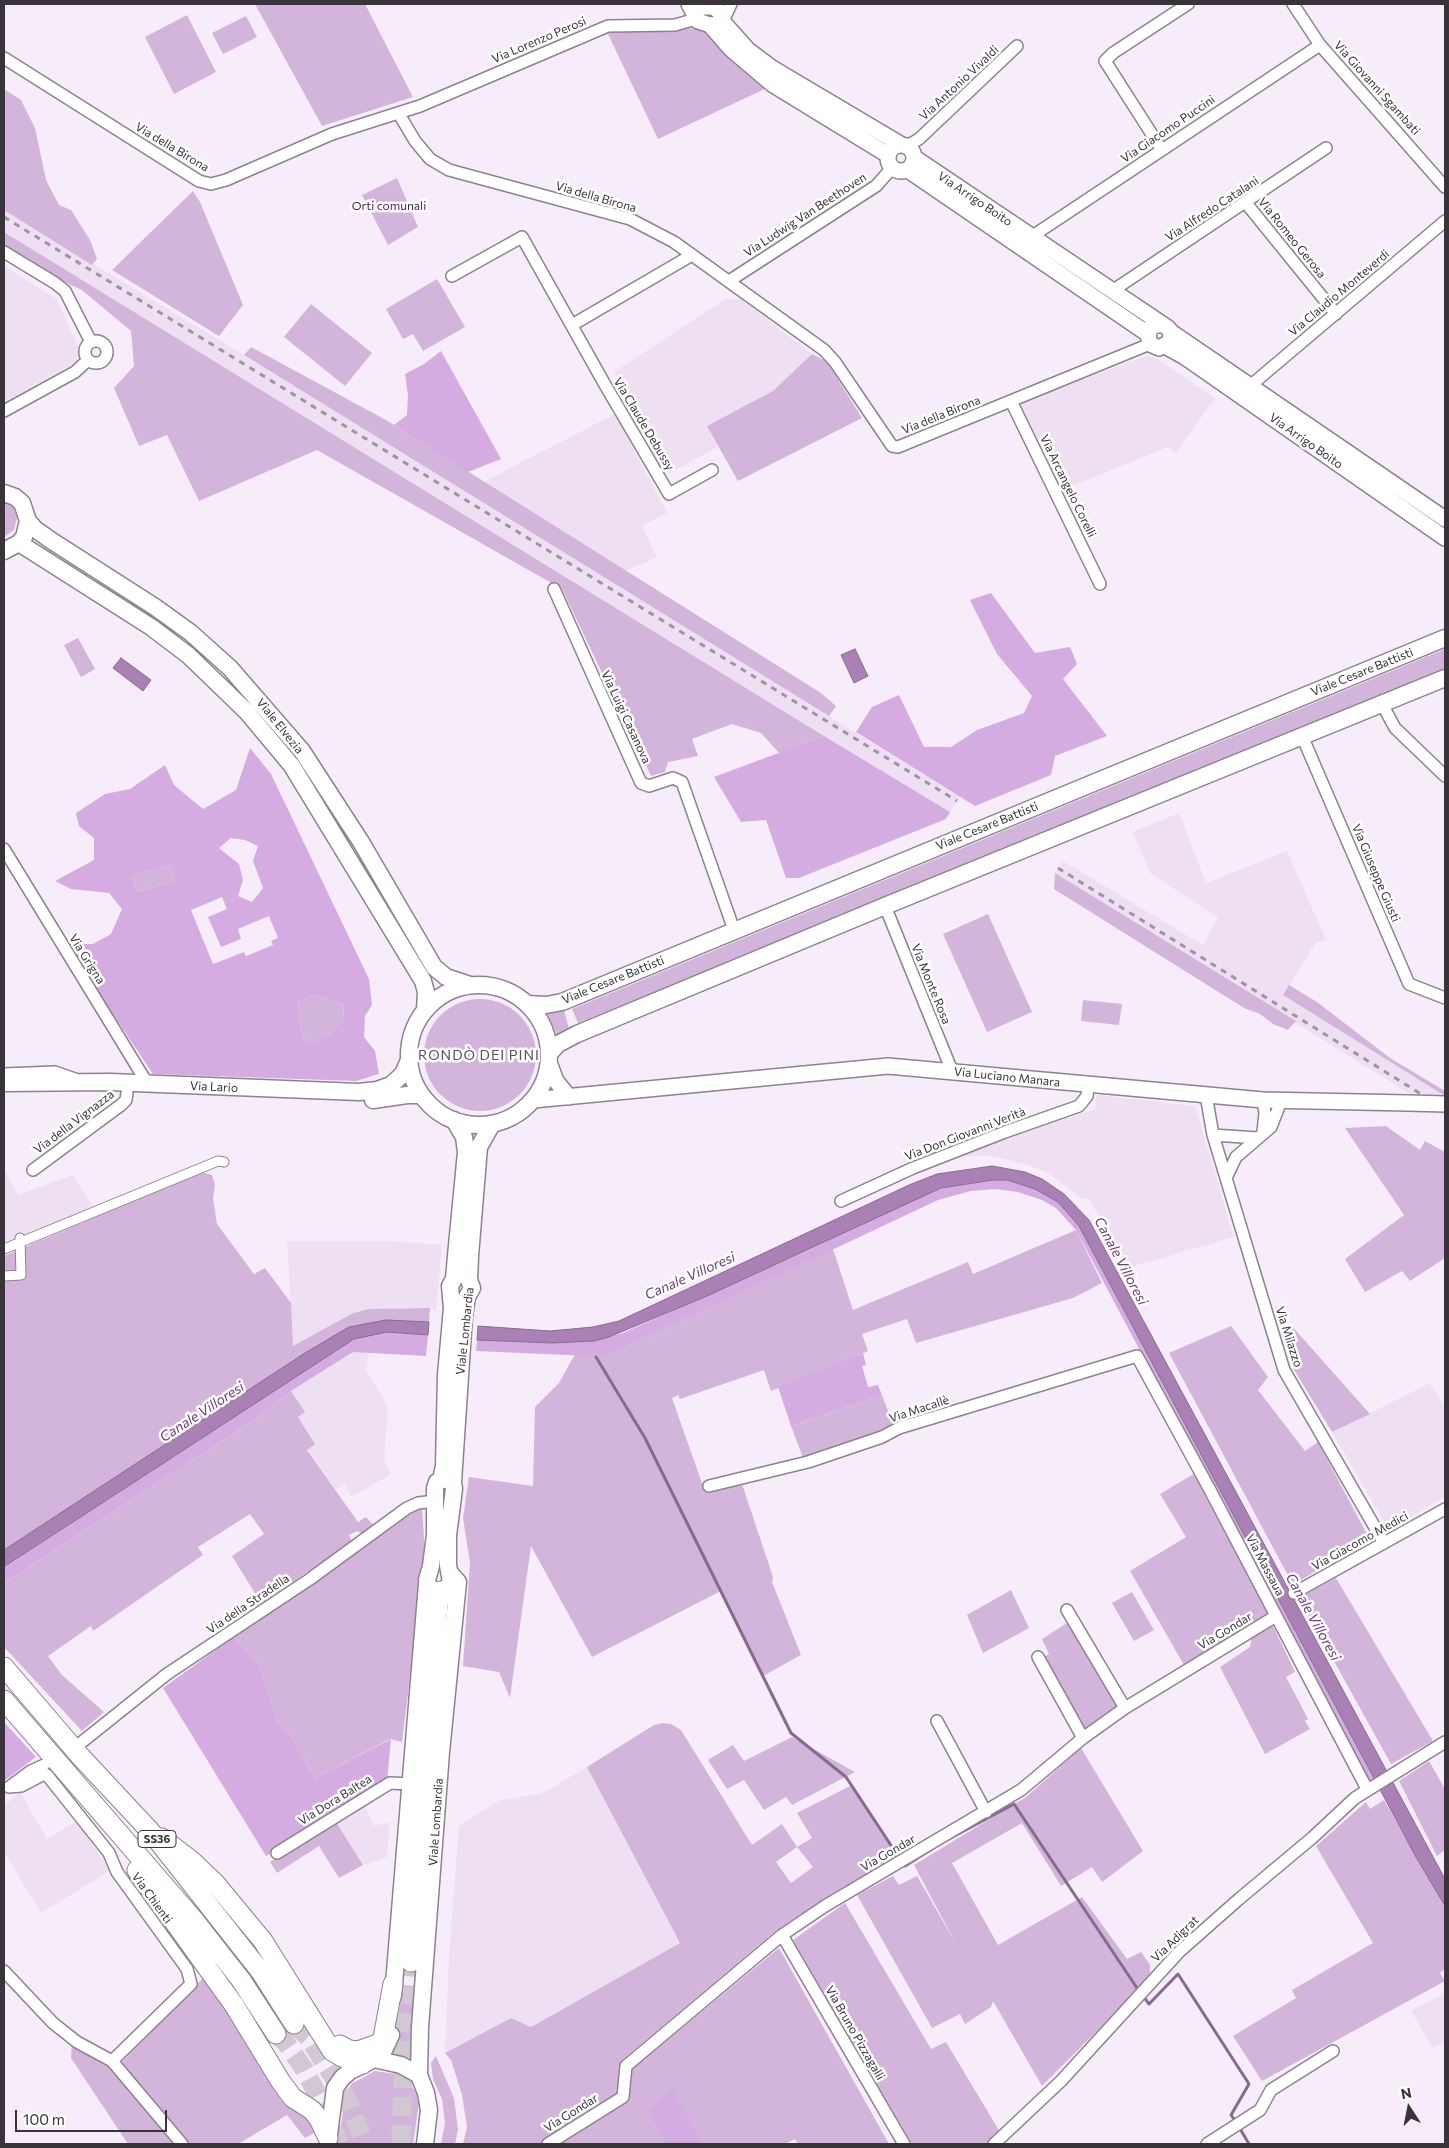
<!DOCTYPE html>
<meta charset="utf-8">
<style>
body{margin:0}
#map{position:relative;width:1449px;height:2148px;overflow:hidden;background:#f7edfa;font-family:Commissioner,sans-serif}
canvas{display:block}
.frame{position:absolute;inset:0;border:5px solid #383439;pointer-events:none}
.north{position:absolute;left:1384px;top:2083px;width:50px;height:50px;-webkit-text-stroke:4px #fefefe;paint-order:stroke;rotate:349deg;font-size:14px;font-weight:700;line-height:20px;text-align:center;color:#383439}
.north::after{content:'';display:block;margin:auto;width:18px;height:22px;background:#383439;clip-path:polygon(50% 0,100% 100%,50% 72%,0 100%)}
.scale{position:absolute;left:15px;top:2110px;width:152px;height:22px;box-sizing:border-box;border:2px solid #383439;border-top:0;padding-left:6px;font-size:15px;line-height:18px;white-space:nowrap;color:#383439;-webkit-text-stroke:4px #fefefe;paint-order:stroke}
</style>
<div id="map">
<canvas width="1449" height="2148"></canvas>
<div class="frame"></div>
<div class="north">N</div>
<div class="scale">100 m</div>
</div>
<script>
const ctx = document.querySelector('canvas').getContext('2d');
ctx.lineJoin = 'round';
function fillPath(path, color) {
  ctx.fillStyle = color;
  ctx.fill(path, 'evenodd');
}
function shape(rows) {
  const path = new Path2D();
  for (const r of rows) {
    if (r.length === 3) {
      path.moveTo(r[0] + r[2], r[1]);
      path.arc(r[0], r[1], r[2], 0, 2 * Math.PI);
      continue;
    }
    path.moveTo(r[0], r[1]);
    for (let i = 2; i < r.length; i += 2) path.lineTo(r[i], r[i + 1]);
  }
  return path;
}
function stroke(path, color, width, dash) {
  ctx.strokeStyle = color;
  ctx.lineWidth = width;
  ctx.lineCap = dash ? 'butt' : 'round';
  ctx.setLineDash(dash || []);
  ctx.stroke(path);
}
function label(font, color, halo, rows, align = 'center') {
  ctx.font = font + ' Commissioner,sans-serif';
  ctx.lineWidth = 5;
  ctx.setLineDash([]);
  ctx.textBaseline = 'middle';
  ctx.strokeStyle = halo;
  ctx.fillStyle = color;
  for (const [text, x, y, turn = 0] of rows) {
    ctx.save();
    ctx.translate(x, y);
    ctx.rotate((+turn || 0) * Math.PI / 180);
    ctx.textAlign = isNaN(turn) ? turn : align;
    if (halo) ctx.strokeText(text, 0, 0);
    ctx.fillText(text, 0, 0);
    ctx.restore();
  }
}
fillPath(shape([
 [4,210,244,355,960,797,950,812,824,736,4,232],
 [4,266,57,299,79,349,76,362,4,402],
 [741,299,812,354,774,391,708,426,718,447,668,474,614,372,724,300],
 [1146,356,1156,358,1215,398,1176,453,1168,447,1060,491,1019,403],
 [615,414,667,513,642,526,657,557,626,571,483,482],
 [1179,813,1206,883,1287,851,1326,940,1315,943,1284,995,1445,1096,1445,1116,1055,873,1063,861,1203,945,1218,918,1150,873,1133,832],
 [1096,1095,1195,1106,1234,1237,1127,1268,1089,1199,1081,1198,1047,1172,1028,1165,993,1156,965,1156,964,1151,1096,1109],
 [4,1168,18,1195,73,1175,93,1207,4,1245],
 [287,1241,391,1241,442,1245,436,1311,430,1308,369,1309,353,1313,293,1347],
 [353,1352,369,1352,366,1371,388,1406,384,1460,391,1474,352,1497,344,1484,336,1490,307,1449,315,1444,298,1416,304,1411,291,1391],
 [1430,1383,1445,1408,1445,1497,1389,1530,1332,1432],
 [587,1767,680,1943,531,2027,511,2018,445,2053,449,1952,459,1826,500,1800,541,1794],
 [20,1792,47,1839,77,1821,110,1871,41,1913,4,1852,4,1806],
 [364,1803,374,1826,390,1822,387,1857,363,1865,336,1822],
 [1445,1993,1445,2041,1433,2048,1411,2011]
]), '#eee0f2');
fillPath(shape([
 [255,4,365,4,413,97,322,126],
 [187,15,216,72,174,94,145,37],
 [246,16,257,37,223,54,212,33],
 [704,28,769,87,658,139,607,32],
 [4,89,21,100,35,128,46,180,59,205,71,210,90,240,97,259,92,265,4,210],
 [397,178,418,227,388,245,362,195],
 [193,191,200,202,243,305,219,336,112,270],
 [4,232,824,736,779,753,761,733,732,724,692,739,698,756,668,762,665,772,651,776,562,589,317,450,199,501,167,435,139,446,114,388,134,366,131,331,82,290,60,280,4,247],
 [437,279,465,327,423,351,413,334,403,339,386,309],
 [311,304,372,353,345,386,284,337],
 [251,347,386,420,821,693,836,706,829,716,244,355],
 [812,354,827,362,862,418,738,481,707,426,773,391],
 [4,501,13,507,17,518,14,530,4,537],
 [78,638,95,669,81,677,64,645],
 [1445,649,1445,672,578,1023,572,1009],
 [170,865,175,881,137,892,132,876],
 [1055,873,1296,1021,1288,1030,1273,1024,1260,1014,1244,1008,1054,889],
 [988,914,1032,1012,987,1032,943,934],
 [1289,985,1317,1002,1390,1058,1445,1091,1445,1096,1283,995],
 [313,995,344,1004,343,1019,329,1035,307,1047,301,1030,298,1002],
 [480,1055,56],
 [1083,1000,1122,1004,1119,1025,1081,1021],
 [564,1010,569,1029,558,1037,547,1013],
 [1386,1126,1420,1150,1425,1141,1445,1152,1445,1258,1410,1281,1402,1271,1365,1292,1345,1259,1404,1215,1345,1128],
 [201,1172,212,1175,215,1185,213,1198,217,1224,254,1274,265,1268,291,1303,293,1346,353,1313,369,1309,430,1308,429,1322,386,1320,349,1327,4,1550,4,1256],
 [1076,1230,1102,1283,1073,1298,916,1343,907,1319,862,1334,868,1351,771,1391,764,1370,680,1399,678,1395,672,1398,704,1489,741,1481,773,1577,772,1582,801,1655,763,1676,721,1591,592,1657,531,1546,510,1698,499,1672,463,1666,470,1563,463,1518,469,1477,533,1486,535,1407,559,1383,575,1354,590,1356,628,1346,833,1249,853,1310,968,1262,973,1274],
 [1290,1324,1370,1414,1332,1432,1293,1368,1281,1332],
 [1231,1326,1268,1377,1258,1390,1305,1451,1318,1442,1369,1538,1293,1585,1169,1353],
 [291,1391,305,1412,298,1417,315,1444,307,1450,358,1522,366,1517,375,1527,364,1535,357,1531,349,1535,352,1542,261,1603,232,1556,264,1534,250,1514,198,1547,203,1555,93,1631,91,1626,48,1656,62,1675,104,1712,82,1731,4,1647,4,1583,251,1422],
 [882,1395,894,1427,803,1458,791,1426],
 [1197,1472,1269,1608,1268,1616,1184,1665,1130,1571,1186,1537,1160,1494],
 [422,1506,425,1554,402,1742,390,1739,315,1778,292,1738,278,1722,259,1664,234,1637,347,1560],
 [1336,1578,1433,1741,1391,1764,1299,1598],
 [1011,1590,1029,1628,983,1653,967,1615],
 [1132,1592,1154,1630,1134,1641,1112,1603],
 [1070,1621,1120,1707,1083,1731,1042,1658,1049,1654,1042,1639],
 [1273,1626,1295,1672,1286,1677,1308,1719,1305,1721,1310,1729,1265,1754,1220,1667,1250,1647,1252,1636],
 [663,1723,671,1724,681,1730,752,1845,782,1824,797,1847,812,1838,797,1813,852,1785,893,1848,902,1856,833,1893,778,1929,622,2060,619,2093,539,2144,463,2144,467,2127,462,2095,451,2060,445,2053,511,2018,531,2027,680,1943,587,1767,654,1725],
 [797,1847,813,1867,791,1883,776,1862],
 [792,1737,855,1772,792,1805,786,1797,764,1810,744,1780,727,1789,708,1760,733,1745,744,1761],
 [1081,1748,1143,1851,1102,1882,1092,1867,1061,1886,1022,1823,952,1863,998,1945,1082,1897,1127,1959,1141,1952,1150,1965,1150,1974,1118,2010,1042,2086,993,2001,991,2007,965,2024,960,2014,932,2028,857,1895,893,1876,899,1885,917,1876,956,1944,914,1865,1026,1797],
 [1429,1761,1445,1789,1445,1850,1437,1856,1399,1781],
 [1384,1800,1445,1907,1445,1969,1440,1973,1445,1981,1262,2081,1233,2036,1296,1998,1292,1990,1373,1943,1316,1846,1366,1802,1370,1809],
 [336,1822,363,1865,339,1878,319,1846,277,1873,270,1862],
 [845,1903,931,2049,946,2042,1000,2132,987,2144,912,2144,793,1940],
 [779,1948,889,2144,798,2144,795,2139,785,2144,703,2144,673,2090,647,2110,664,2144,555,2144,616,2106,630,2071],
 [205,1976,281,2100,289,2107,307,2115,316,2132,305,2138,287,2115,238,2144,189,2144,121,2063],
 [401,1998,415,1999,411,2059,388,2052,394,2042],
 [72,2042,107,2062,178,2144,128,2144,71,2058],
 [436,2056,454,2098,458,2130,455,2144,441,2144,445,2123,442,2099,433,2079,431,2063],
 [375,2071,396,2074,406,2080,415,2091,419,2103,413,2144,338,2144,346,2093,351,2084]
]), '#d3b5dc');
fillPath(shape([
 [441,351,501,459,468,472,394,425,407,415,408,396,405,374,424,364],
 [991,593,1035,653,1070,647,1077,664,1063,679,1107,736,1055,756,1051,775,975,806,856,732,872,707,899,695,924,747,951,747,977,730,1024,713,1032,696,997,654,970,600],
 [824,736,950,812,946,819,799,878,786,878,766,820,741,822,714,777],
 [250,748,271,774,369,979,372,1005,365,1016,364,1037,375,1051,379,1074,356,1081,153,1074,66,944,93,944,111,934,122,909,109,893,71,889,55,881,94,860,94,838,79,826,76,813,105,794,130,789,165,765,174,785,203,809,236,790],
 [231,838,245,840,258,846,253,861,263,888,252,902,238,896,243,880,239,864,219,848],
 [170,865,175,881,137,892,132,876],
 [222,897,227,909,208,917,221,947,241,939,238,929,269,916,278,938,271,941,273,945,246,956,244,952,213,964,191,910],
 [313,995,344,1004,343,1019,329,1035,307,1046,301,1030,298,1002],
 [993,1180,1007,1180,1035,1189,1058,1202,1079,1226,1375,1781,1370,1784,1076,1230,1056,1208,1042,1200,1018,1192,995,1189,971,1191,938,1200,628,1346,608,1353,590,1356,476,1351,477,1340,552,1343,609,1337,623,1333,815,1247,915,1198,941,1188],
 [387,1332,428,1335,426,1356,353,1352,291,1391,251,1422,4,1583,4,1568,338,1348,359,1337],
 [863,1353,866,1365,862,1366,868,1387,878,1385,882,1395,791,1426,778,1387],
 [234,1637,259,1664,278,1722,292,1738,315,1778,391,1739,387,1782,266,1856,163,1688],
 [4,1722,36,1757,4,1781],
 [673,2089,703,2144,664,2144,647,2110]
]), '#d5ace2');
const water = shape([
 [855,649,868,676,854,683,841,655,855,649],
 [121,658,151,680,143,691,113,668,121,658],
 [992,1166,1025,1172,1042,1179,1064,1194,1089,1220,1445,1879,1445,1906,1416,1857,1079,1226,1058,1202,1035,1189,1007,1180,993,1180,941,1188,707,1296,609,1337,594,1341,552,1343,477,1340,478,1326,550,1331,593,1327,619,1321,909,1185,937,1174,992,1166],
 [386,1320,429,1322,428,1335,387,1332,354,1339,4,1567,4,1550,305,1353,349,1327,386,1320]
]);
fillPath(water, '#a981b5');
stroke(water, '#876a90', 1);
stroke(shape([
 [596,1357,645,1438,791,1733,846,1777,900,1859],
 [947,1840,1014,1804,1139,1991],
 [903,1864,905,1866,935,1847],
 [1143,1996,1149,2004,1178,1974,1249,2084,1231,2115,1236,2122],
 [1239,2127,1249,2144]
]), '#876a90', 3);
stroke(shape([
 [294,2024,308,2037,347,2099,365,2144],
 [276,2034,286,2043,304,2069,325,2109,339,2144],
 [401,2144,404,2041,411,1962]
]), '#d1c8d3', 19, [19, 9]);
const pedestrian = shape([
 [4,1249,218,1161,224,1162],
 [4,1276,21,1275,20,1238]
]);
const minor = shape([
 [1293,4,1320,45,1445,187],
 [724,19,731,4],
 [4,58,199,181,211,184,226,180,332,134,420,106,608,26,675,25,696,19],
 [399,114,415,141,430,159,449,170,630,219,674,242,824,350,835,362,892,446,898,447,1150,344],
 [907,146,919,139,1017,46],
 [1162,150,1105,61,1113,53,1188,4],
 [1246,203,1336,314],
 [1031,237,1320,45],
 [4,252,55,283,65,291,91,342],
 [452,276,522,237,604,383,669,494,712,470],
 [729,281,876,186,892,168],
 [1112,291,1326,148],
 [572,325,692,255],
 [96,352,11],
 [1250,386,1445,221],
 [1011,401,1100,584],
 [4,411,75,372,88,360],
 [554,589,641,783,649,786,673,778,682,782,734,930],
 [1382,704,1395,728,1445,776],
 [1302,736,1409,984,1445,998],
 [4,849,144,1078,144,1083],
 [885,906,952,1071],
 [4,1074,55,1072,75,1079],
 [1206,1095,1213,1135,1284,1370,1384,1543],
 [1263,1132,1265,1113,1263,1100],
 [1213,1135,1258,1138],
 [33,1170,121,1105,126,1100,127,1093],
 [1226,1178,1236,1157,1271,1127,1281,1101],
 [841,1201,913,1168,1005,1132,1079,1106,1087,1096,1088,1084],
 [709,1486,808,1462,882,1437,899,1428,1137,1356,1210,1490,1367,1789],
 [1294,1593,1445,1509],
 [1067,1610,1125,1708],
 [1038,1657,1083,1738],
 [937,1721,986,1812],
 [82,1742,167,1674,310,1579,407,1508,418,1503,436,1501],
 [12,1785,31,1771,44,1765],
 [9,1787,21,1786,44,1774,47,1775,109,1853,117,1872,187,1969,191,1984,112,2061],
 [277,1853,390,1783,411,1784],
 [782,1935,904,2144],
 [4,1971,53,2023,77,2042,112,2061,182,2144],
 [548,2144,623,2097,626,2066,782,1935,825,1906,1021,1790,1083,1738,1125,1708,1276,1616],
 [994,2144,1061,2081,1179,1952,1239,1899,1312,1838,1355,1798,1445,1742],
 [1207,2144,1260,2110,1271,2090,1333,2051]
]);
const tertiary = shape([
 [689,4,698,21,710,25,719,24],
 [694,14,701,7,714,7,722,14,723,22],
 [723,22,748,50,772,68,900,144],
 [710,25,731,49,772,84,888,155],
 [901,158,13],
 [915,158,1168,328,1171,332,1170,342,1159,348,1150,344,1148,334,1151,327,1161,324],
 [908,170,1148,334],
 [1171,332,1445,519],
 [1165,346,1185,357,1445,538],
 [549,1062,556,1081,569,1097],
 [533,1100,888,1066,1263,1100,1408,1103]
]);
const secondary = shape([
 [4,493,15,497,22,503,28,521,24,537,19,543,4,551],
 [28,521,35,529,52,541,155,607,191,633,230,668,302,751,361,842,434,967,446,977,470,985],
 [19,543,151,627,188,655,247,712,292,766,423,981,426,992,425,1010],
 [479,1055,70],
 [528,1004,546,1005,562,1002,1445,638],
 [549,1054,558,1044,577,1034,885,906,1445,678],
 [4,1083,110,1082,359,1092,377,1090,391,1085,403,1074,409,1060],
 [373,1100,407,1095,421,1095],
 [445,1479,453,1482,454,1489,448,1535,448,1565,451,1582,445,1590,437,1591,429,1588,427,1580,431,1566,435,1535,435,1488,437,1482,445,1479],
 [441,1480,444,1466,446,1375,452,1308,450,1286,454,1279,456,1256,466,1152,464,1137,454,1120],
 [453,1482,464,1316,467,1297,472,1288,469,1280,470,1256,479,1147,492,1124],
 [393,1996,427,1584],
 [374,2059,383,2052,391,2035],
 [419,2075,420,2027,441,1752,458,1582,450,1573],
 [328,2142,335,2088,342,2078,350,2071,374,2059,401,2065,419,2075,426,2093,429,2110,425,2144]
]);
const trunk = shape([
 [4,1667,81,1757,151,1832,261,1972,294,2024],
 [4,1700,194,1920,241,1980,276,2034],
 [162,1838,192,1861,215,1883,263,1941,332,2051,342,2057,363,2064],
 [137,1870,234,2005,281,2082,293,2098,312,2110,319,2119,328,2138],
 [411,1962,438,1604,441,1591],
 [340,2045,349,2050,358,2051,378,2044,383,2038,393,1984]
]);
stroke(pedestrian, '#8c838e', 11);
stroke(minor, '#8c838e', 14);
stroke(tertiary, '#8c838e', 18);
stroke(secondary, '#8c838e', 19);
stroke(trunk, '#8c838e', 21);
stroke(pedestrian, '#fff', 9);
stroke(minor, '#fff', 11);
stroke(tertiary, '#fff', 15);
stroke(secondary, '#fff', 16);
stroke(trunk, '#fff', 19);
stroke(shape([
 [4,217,957,801],
 [1058,868,1445,1109]
]), '#9d969f', 3, [6, 6]);
const tertiaryBridge = shape([
 [1408,1103,1445,1104]
]);
stroke(tertiaryBridge, '#8c838e', 18, []);
stroke(tertiaryBridge, '#fff', 15);
for (const [x, y, w] of [
 [157,1839,38]
]) {
  const box = new Path2D();
  box.roundRect(x - w / 2, y - 8.5, w, 17, 4);
  ctx.fillStyle = '#fefefe';
  ctx.fill(box);
  stroke(box, '#383439', 1);
}
label('bold 11px', '#383439', null, [
 ["SS36",157,1839]
]);
label('12px', '#383439', '#fefefe', [
 ["Via Lorenzo Perosi",539,40,-23],
 ["Via Antonio Vivaldi",959,83,-43],
 ["Via Giovanni Sgambati",1377,88,48],
 ["Via Giacomo Puccini",1168,129,-34],
 ["Via della Birona",172,147,31],
 ["Via della Birona",596,197,16],
 ["Via Arrigo Boito",975,199,34],
 ["Via Alfredo Catalani",1212,209,-33],
 ["Via Ludwig Van Beethoven",805,215,-33],
 ["Via Romeo Gerosa",1292,238,51],
 ["Via Claudio Monteverdi",1339,293,-40],
 ["Via della Birona",941,415,-22],
 ["Via Claude Debussy",644,424,59],
 ["Via Arrigo Boito",1306,441,35],
 ["Via Arcangelo Corelli",1068,486,64],
 ["Viale Cesare Battisti",1362,672,-22],
 ["Via Luigi Casanova",626,717,65],
 ["Viale Elvezia",280,726,51],
 ["Viale Cesare Battisti",987,826,-22],
 ["Via Giuseppe Giusti",1376,873,67],
 ["Via Grigna",87,959,58],
 ["Viale Cesare Battisti",613,980,-22],
 ["Via Monte Rosa",931,984,68],
 ["Via Luciano Manara",1007,1077,6],
 ["Via Lario",214,1087,3],
 ["Via della Vignazza",74,1122,-37],
 ["Via Don Giovanni Verità",965,1134,-21],
 ["Viale Lombardia",465,1331,-84],
 ["Via Milazzo",1289,1337,72],
 ["Via Macallè",919,1409,-18],
 ["Via Giacomo Medici",1360,1541,-29],
 ["Via Massaua",1265,1565,62],
 ["Via della Stradella",248,1604,-34],
 ["Via Gondar",1225,1631,-31],
 ["Via Dora Baltea",335,1800,-32],
 ["Viale Lombardia",436,1822,-86],
 ["Via Gondar",888,1853,-30],
 ["Via Chienti",152,1898,54],
 ["Via Adigrat",1175,1939,-44],
 ["Via Bruno Pizzagalli",855,2033,60],
 ["Via Gondar",571,2113,-32]
]);
label('12px', '#4c1a59', '#fefefe', [
 ["Orti comunali",389,206]
]);
ctx.letterSpacing = '1px';
label('14px', '#59515b', '#fefefe', [
 ["RONDÒ DEI PINI",479,1055]
]);
ctx.letterSpacing = '0px';
label('italic 14px', '#6e3b7c', '#fefefe', [
 ["Canale Villoresi",1121,1261,62],
 ["Canale Villoresi",690,1276,-24],
 ["Canale Villoresi",202,1412,-33],
 ["Canale Villoresi",1313,1617,61]
]);
</script>
